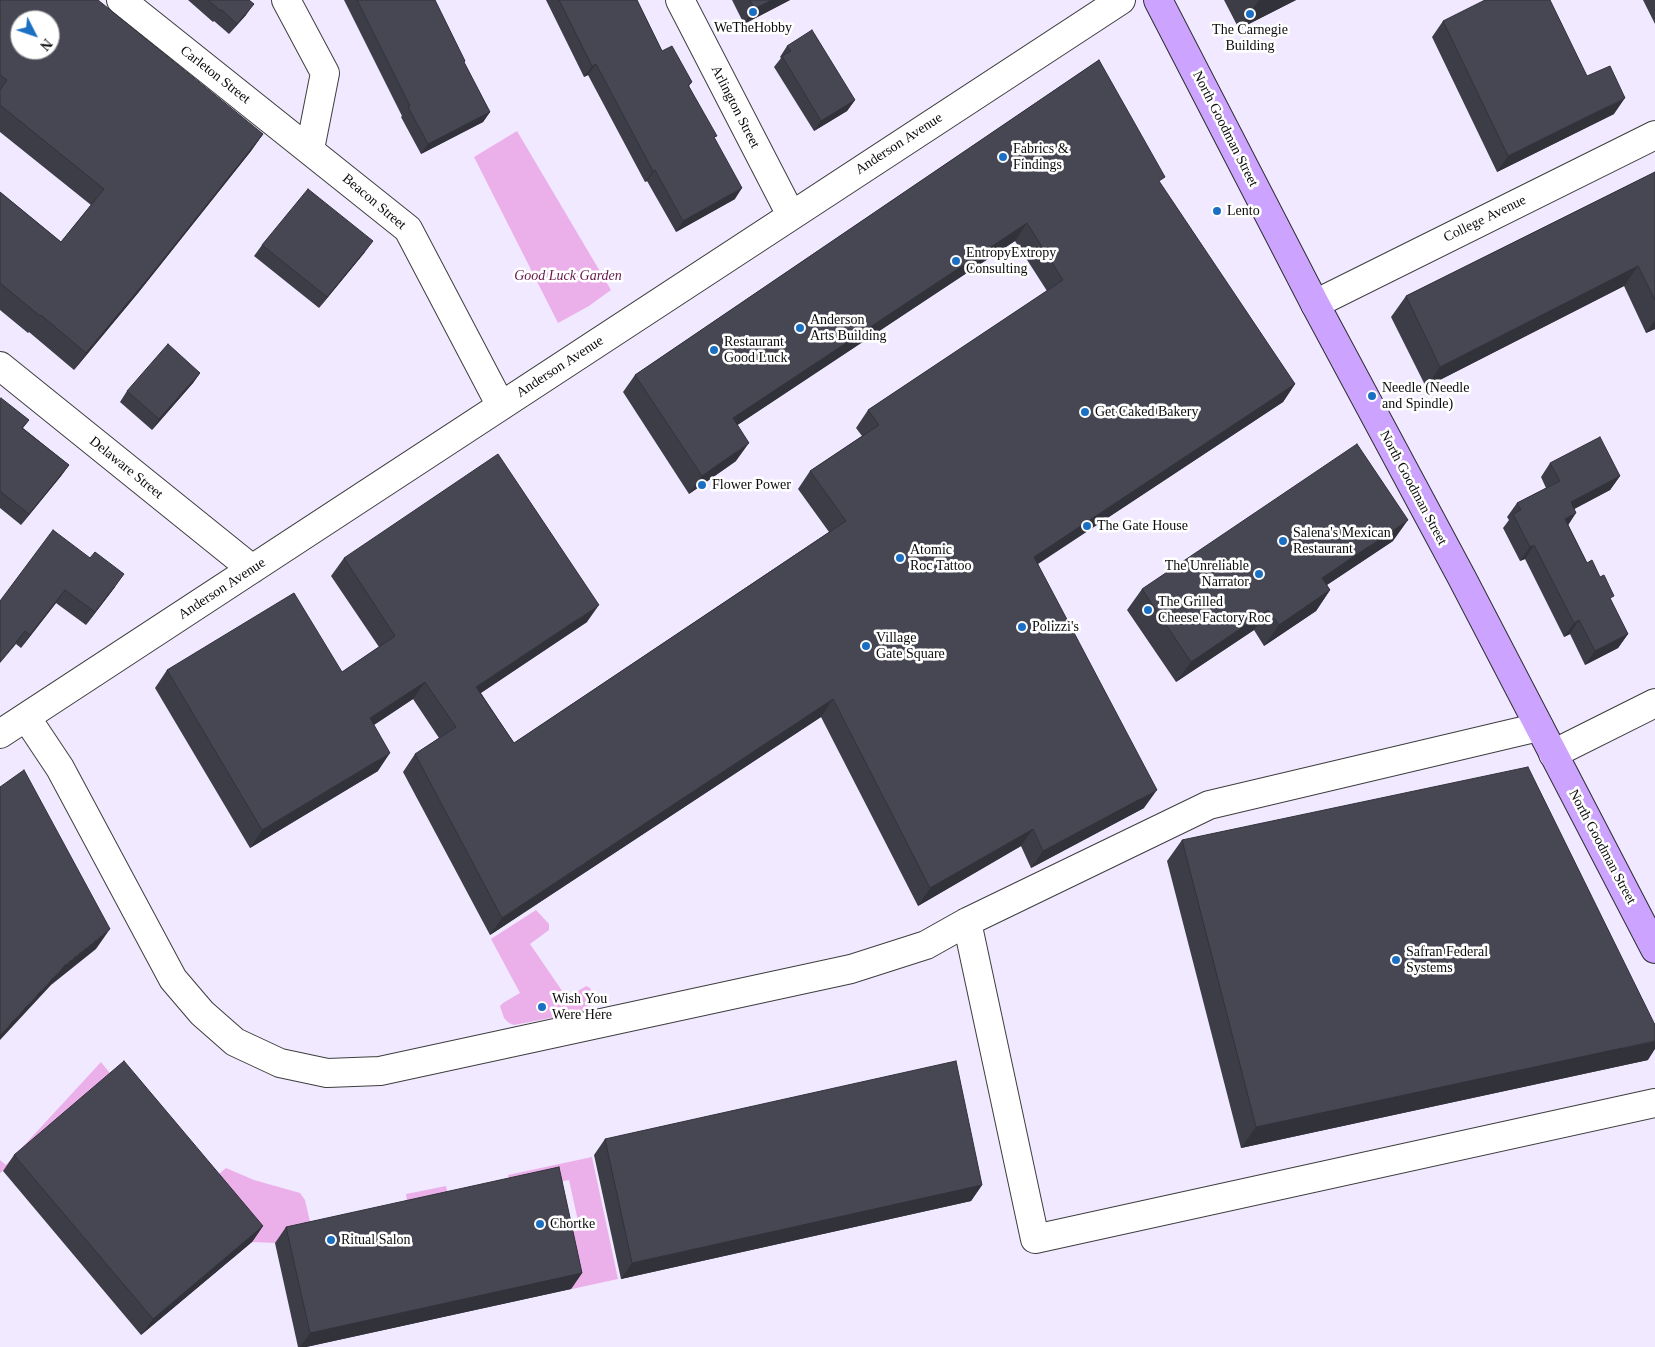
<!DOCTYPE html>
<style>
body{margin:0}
#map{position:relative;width:1655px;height:1347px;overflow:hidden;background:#f0e9ff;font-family:Georgia,serif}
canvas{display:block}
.north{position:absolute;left:10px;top:10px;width:50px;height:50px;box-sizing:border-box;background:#fff;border:1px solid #9d9d9d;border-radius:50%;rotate:131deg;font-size:14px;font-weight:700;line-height:20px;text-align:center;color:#0b0b0b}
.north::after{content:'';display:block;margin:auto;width:18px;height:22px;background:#1b6fc3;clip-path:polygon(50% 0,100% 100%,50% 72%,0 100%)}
</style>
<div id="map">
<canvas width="1655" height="1347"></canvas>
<div class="north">N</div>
</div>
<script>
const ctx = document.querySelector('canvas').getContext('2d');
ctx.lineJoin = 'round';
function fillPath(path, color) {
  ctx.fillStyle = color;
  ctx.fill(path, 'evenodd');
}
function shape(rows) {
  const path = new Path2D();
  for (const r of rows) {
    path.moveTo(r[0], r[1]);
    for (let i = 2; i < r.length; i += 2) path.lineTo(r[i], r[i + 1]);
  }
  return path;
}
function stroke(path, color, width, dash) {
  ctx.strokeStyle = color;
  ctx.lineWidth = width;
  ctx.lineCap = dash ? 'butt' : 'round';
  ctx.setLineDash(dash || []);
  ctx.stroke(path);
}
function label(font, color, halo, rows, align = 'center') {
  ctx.font = font + ' Georgia,serif';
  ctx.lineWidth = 5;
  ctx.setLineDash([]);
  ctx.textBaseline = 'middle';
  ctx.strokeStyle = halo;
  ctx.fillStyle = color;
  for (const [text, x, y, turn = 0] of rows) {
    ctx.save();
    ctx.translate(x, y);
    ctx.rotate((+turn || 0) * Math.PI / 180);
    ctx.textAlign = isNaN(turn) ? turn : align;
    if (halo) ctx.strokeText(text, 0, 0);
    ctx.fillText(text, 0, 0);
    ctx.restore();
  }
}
fillPath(shape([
 [517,131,611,290,589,306,558,323,474,157],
 [536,910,549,924,549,930,530,944,567,998,586,986,590,988,595,999,587,1011,514,1025,509,1023,504,1018,500,1006,503,1003,520,993,491,939],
 [101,1062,113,1077,0,1173,0,1160,6,1165],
 [592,1157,618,1279,572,1289,560,1234,580,1230,569,1180,511,1191,508,1175],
 [226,1168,254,1180,300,1193,305,1200,313,1235,275,1243,252,1242,205,1186],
 [446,1186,450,1205,409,1214,406,1194]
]), '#ebb0ea');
const minor = shape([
 [121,0,408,229,501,406],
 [286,0,325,73,310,149],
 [680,0,791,215],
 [1315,304,1655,135],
 [0,366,252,569],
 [26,717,60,768,173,979,202,1013,235,1042,280,1063,327,1073,380,1071,851,969,926,945,967,922,1209,805,1539,727],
 [0,734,1121,0],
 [1553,754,1655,703],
 [967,922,1035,1239,1655,1103]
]);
const secondary = shape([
 [1158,0,1315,304,1462,578,1655,949]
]);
stroke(minor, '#3e3e3e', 30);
stroke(secondary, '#2d2d2d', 30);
stroke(minor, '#fff', 28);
stroke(secondary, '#cca4ff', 28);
fillPath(shape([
 [0,0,263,134,251,151,138,293,74,370,29,332,28,333,0,310,0,192,61,242,91,205,0,132],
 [188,0,249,0,246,15,229,34,214,21,213,22],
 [344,0,435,0,464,63,490,112,483,122,421,154,401,117,402,116],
 [546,0,637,0,662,51,692,82,689,86,715,139,735,199,676,232,647,181,645,182,588,75,584,77],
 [732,0,790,0,744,24],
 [1224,0,1296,0,1239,29],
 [1643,0,1655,0,1655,24],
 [1443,21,1587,76,1614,114,1497,172,1432,37],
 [787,46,855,100,847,111,814,131,774,67,781,58,780,57],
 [1099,60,1160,184,1295,384,1283,402,1038,564,1144,808,1031,868,1021,846,918,906,821,717,490,935,403,772,415,754,439,738,413,699,374,725,378,771,250,848,155,688,167,670,342,672,379,647,331,576,344,558,587,622,481,693,514,743,829,532,798,489,810,471,862,436,856,428,868,410,1047,291,1015,241,737,425,736,461,689,494,623,392,635,375],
 [1655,172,1655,329,1646,333,1624,286,1426,387,1391,317,1406,296],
 [262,245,365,252,319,308,254,256],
 [200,373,193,383,152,430,120,402,127,391],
 [0,400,29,420,23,428,69,465,61,476,21,525,0,508],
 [1550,463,1620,476,1610,490,1574,509,1568,525,1587,563,1611,601,1628,634,1618,648,1585,665,1570,634,1564,637,1525,559,1520,561,1503,528,1509,520,1507,517,1517,503,1546,488,1541,477],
 [53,530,115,587,86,625,56,603,21,648,16,644],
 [1393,541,1327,585,1330,590,1316,611,1264,646,1254,630,1176,682,1127,610,1142,589],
 [1182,840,1648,1060,1241,1148,1167,861],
 [605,1139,982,1185,971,1201,621,1279,594,1155],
 [14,1155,263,1226,252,1242,141,1335,3,1171],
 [286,1227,582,1273,571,1289,306,1347,298,1347,275,1243]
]), '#3d3d48');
fillPath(shape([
 [772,0,790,0,744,24,754,9],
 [1259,0,1296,0,1239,29],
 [254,4,246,15,229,34,237,24],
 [596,64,588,75,584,77,592,66],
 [1625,98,1614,114,1497,172,1508,156],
 [855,100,847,111,814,131,821,121],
 [490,112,483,122,421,154,428,144],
 [263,134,251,151,138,293,74,370,86,353],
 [655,170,647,181,645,182,653,171],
 [742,188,735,199,676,232,683,221],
 [1027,223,1015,241,721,436,733,418],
 [373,241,365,252,319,308,327,297],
 [1638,266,1624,286,1426,387,1440,367],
 [1655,320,1655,329,1646,333],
 [200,373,193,383,152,430,159,419],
 [1295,384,1283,402,1022,574,1034,557],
 [749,443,736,461,689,494,702,476],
 [69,465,61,476,21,525,29,514],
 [1620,476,1610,490,1561,516,1571,502],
 [1576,513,1567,527,1565,519],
 [1408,520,1393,541,1307,598,1322,578],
 [1534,545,1525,559,1520,561,1530,547],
 [124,574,115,587,86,625,95,612],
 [65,590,56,603,21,648,30,635],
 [1330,590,1316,611,1264,646,1279,625],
 [599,605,587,622,464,704,476,687],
 [1268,610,1254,630,1176,682,1191,662],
 [1579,620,1570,634,1564,637,1574,623],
 [25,631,16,644,0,663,0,662],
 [1628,634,1618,648,1585,665,1595,651],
 [425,682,413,699,357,736,370,718],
 [833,699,821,717,490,935,502,918],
 [390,753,378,771,250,848,262,830],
 [1157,790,1144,808,1031,868,1043,851],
 [1033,829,1021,846,918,906,930,888],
 [110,929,96,949,51,985,0,1040,0,1035,65,965],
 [1655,1041,1655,1049,1648,1060,1241,1148,1256,1127],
 [982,1185,971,1201,621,1279,632,1263],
 [263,1226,252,1242,141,1335,153,1319],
 [582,1273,571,1289,306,1347,300,1347,310,1333]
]), '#32323b');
const building = shape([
 [0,0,98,0,263,134,150,276,86,353,41,315,40,316,0,283,0,192,61,242,104,189,0,105,0,90,7,80,0,75,0,0],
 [20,20,50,20,50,50,20,50,20,20],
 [208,0,249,0,254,4,237,24,222,10,221,11,208,0],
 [357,0,435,0,465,61,464,62,490,112,428,144,408,107,410,106,357,0],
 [559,0,637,0,662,51,672,46,692,82,688,85,717,136,714,137,742,188,683,221,655,170,653,171,596,64,592,66,559,0],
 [750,0,772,0,754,9,750,0],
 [1485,0,1550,0,1587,76,1610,66,1625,98,1508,156,1443,21,1485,0],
 [812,30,855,100,821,121,782,56,791,51,787,46,812,30],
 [1099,60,1165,177,1159,181,1295,384,1034,557,1157,790,1043,851,1033,829,930,888,833,699,502,918,415,754,456,727,425,682,370,718,390,753,262,830,167,670,294,593,342,672,395,636,344,558,498,454,599,605,476,687,514,743,846,521,810,471,879,425,868,410,1063,280,1027,223,733,418,749,443,702,476,635,375,1099,60],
 [1655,172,1655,300,1638,266,1440,367,1406,296,1655,172],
 [308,189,373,241,327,297,262,245,308,189],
 [168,344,200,373,159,419,127,391,168,344],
 [1,398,29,420,22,428,69,465,29,514,0,491,0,400,1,398],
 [1600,437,1620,476,1571,502,1576,513,1565,519,1587,563,1592,560,1600,577,1604,575,1614,596,1610,598,1628,634,1595,651,1579,620,1574,623,1534,545,1530,547,1513,514,1521,510,1517,503,1560,481,1550,463,1600,437],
 [1357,444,1408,520,1322,578,1330,590,1279,625,1268,610,1191,662,1142,589,1357,444],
 [53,530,90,558,95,552,124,574,95,612,65,590,30,635,25,631,0,662,0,601,53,530],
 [1528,767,1655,1025,1655,1041,1256,1127,1182,840,1528,767],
 [24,770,110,929,65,965,0,1035,0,787,24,770],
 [124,1061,263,1226,153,1319,14,1155,124,1061],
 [956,1061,982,1185,632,1263,605,1139,956,1061],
 [559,1167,582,1273,310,1333,286,1227,559,1167]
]);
fillPath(building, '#474754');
stroke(building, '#32323b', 1);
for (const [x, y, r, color] of [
 [753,12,5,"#1b6fc3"],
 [1250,14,5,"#1b6fc3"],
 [1003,157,5,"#1b6fc3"],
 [1217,211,5,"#1b6fc3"],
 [956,261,5,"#1b6fc3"],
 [800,328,5,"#1b6fc3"],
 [714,350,5,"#1b6fc3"],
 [1372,396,5,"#1b6fc3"],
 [1085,412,5,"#1b6fc3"],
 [702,485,5,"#1b6fc3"],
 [1087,526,5,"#1b6fc3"],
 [1283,541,5,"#1b6fc3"],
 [900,558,5,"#1b6fc3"],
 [1259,574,5,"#1b6fc3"],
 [1148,610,5,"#1b6fc3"],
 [1022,627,5,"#1b6fc3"],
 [866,646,5,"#1b6fc3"],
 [1396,960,5,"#1b6fc3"],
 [542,1007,5,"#1b6fc3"],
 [540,1224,5,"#1b6fc3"],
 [331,1240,5,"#1b6fc3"]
]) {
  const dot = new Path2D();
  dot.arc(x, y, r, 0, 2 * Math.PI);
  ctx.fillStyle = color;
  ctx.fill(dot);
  stroke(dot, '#fff', 2);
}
label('14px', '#0b0b0b', '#fff', [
 ["WeTheHobby",753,28,"center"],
 ["The Carnegie",1250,30,"center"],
 ["Building",1250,46,"center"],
 ["Fabrics &",1013,149],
 ["Findings",1013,165],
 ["Lento",1227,211],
 ["EntropyExtropy",966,253],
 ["Consulting",966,269],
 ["Anderson",810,320],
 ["Arts Building",810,336],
 ["Restaurant",724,342],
 ["Good Luck",724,358],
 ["Needle (Needle",1382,388],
 ["and Spindle)",1382,404],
 ["Get Caked Bakery",1095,412],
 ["Flower Power",712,485],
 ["The Gate House",1097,526],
 ["Salena's Mexican",1293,533],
 ["Restaurant",1293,549],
 ["Atomic",910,550],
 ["Roc Tattoo",910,566],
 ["The Unreliable",1249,566,"right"],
 ["Narrator",1249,582,"right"],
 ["The Grilled",1158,602],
 ["Cheese Factory Roc",1158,618],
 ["Polizzi's",1032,627],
 ["Village",876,638],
 ["Gate Square",876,654],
 ["Safran Federal",1406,952],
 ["Systems",1406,968],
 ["Wish You",552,999],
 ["Were Here",552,1015],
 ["Chortke",550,1224],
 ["Ritual Salon",341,1240]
], 'left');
label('14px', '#0b0b0b', '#fff', [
 ["Carleton Street",215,75,38],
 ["Arlington Street",735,107,63],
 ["North Goodman Street",1225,129,63],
 ["Anderson Avenue",899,144,-33],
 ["Beacon Street",374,202,40],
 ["College Avenue",1485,219,-26],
 ["Anderson Avenue",560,367,-33],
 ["Delaware Street",126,468,39],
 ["North Goodman Street",1413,488,62],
 ["Anderson Avenue",222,589,-33],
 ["North Goodman Street",1602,847,62]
]);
label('italic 14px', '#66184b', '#fff', [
 ["Good Luck Garden",568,276]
]);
</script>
